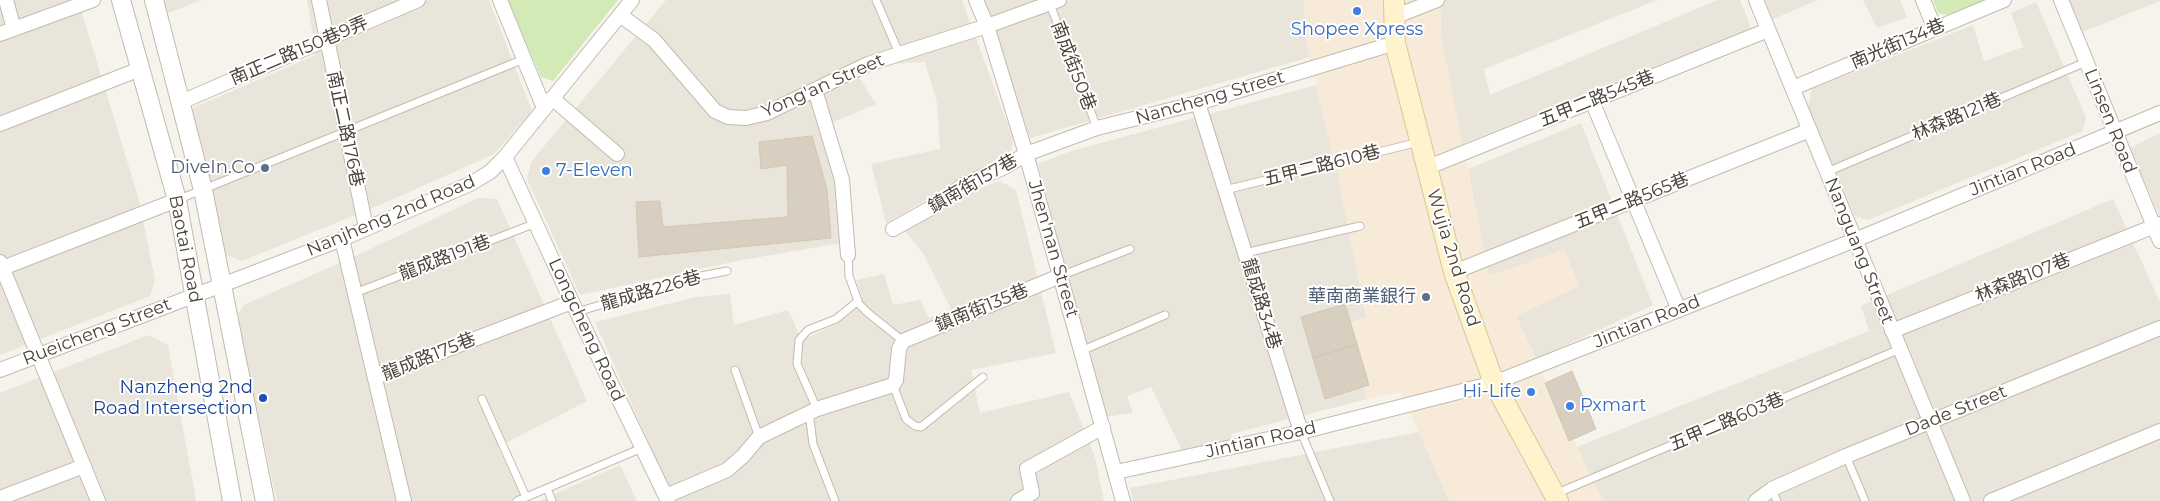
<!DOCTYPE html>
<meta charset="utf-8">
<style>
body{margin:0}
canvas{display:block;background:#f6f3ec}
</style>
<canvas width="2160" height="501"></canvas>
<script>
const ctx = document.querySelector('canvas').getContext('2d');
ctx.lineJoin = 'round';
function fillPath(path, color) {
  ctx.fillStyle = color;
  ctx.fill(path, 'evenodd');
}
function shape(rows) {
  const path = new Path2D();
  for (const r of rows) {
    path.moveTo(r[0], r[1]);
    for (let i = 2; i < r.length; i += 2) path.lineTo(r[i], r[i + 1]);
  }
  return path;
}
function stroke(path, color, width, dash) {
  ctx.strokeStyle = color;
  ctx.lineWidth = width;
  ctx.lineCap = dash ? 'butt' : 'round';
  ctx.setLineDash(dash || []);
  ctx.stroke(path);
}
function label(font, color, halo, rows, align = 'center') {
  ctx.font = font + ' Montserrat,"Noto Sans TC",sans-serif';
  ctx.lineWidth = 4;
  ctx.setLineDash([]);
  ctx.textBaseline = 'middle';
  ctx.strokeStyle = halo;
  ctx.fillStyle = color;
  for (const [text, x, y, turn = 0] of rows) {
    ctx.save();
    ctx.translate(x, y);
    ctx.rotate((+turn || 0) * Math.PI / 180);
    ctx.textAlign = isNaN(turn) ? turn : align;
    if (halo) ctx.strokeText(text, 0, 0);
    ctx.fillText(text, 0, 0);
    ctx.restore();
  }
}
fillPath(shape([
 [0,0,78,0,139,200,155,280,150,296,0,355],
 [161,0,201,0,166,14],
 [307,0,489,0,532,111,494,154,387,202,242,261,226,255,190,109,316,55],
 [666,0,962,0,1013,139,1011,152,886,223,871,164,940,149,937,103,925,62,852,66,876,104,820,128,835,178,841,243,737,261,580,295,527,179,531,162],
 [984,0,1304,0,1307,46,1310,57,1030,138],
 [1440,0,1657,0,1484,69,1490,95,1718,0,1740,0,1751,28,1462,144,1441,37],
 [1765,0,1818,0,1773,19],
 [1863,0,1900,0,1907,17,1877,28],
 [2069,0,2160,0,2160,1,2083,32],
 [2036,2,2086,117,2083,131,1868,220,1855,216,1808,107,1812,89,1973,25,1984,61,2023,47,2011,13],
 [1316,85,1336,166,1366,317,1342,325,1367,399,1231,434,1233,440,1183,452,1151,387,1127,396,1133,413,1105,417,1038,164,1071,151],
 [1581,123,1653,305,1536,359,1516,316,1579,286,1564,250,1489,276,1468,169],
 [2160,133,2160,217,2130,148],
 [1000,181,1016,190,1056,353,971,370,980,413,1069,392,1095,457,1104,501,675,501,595,322,696,297,730,294,734,325,788,310,802,340,837,324,862,297,856,280,884,274,893,305,920,300,929,318,951,309,923,253,903,229,961,195],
 [478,198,497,199,587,401,498,447,524,501,277,501,236,317,244,305,360,254],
 [2113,199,2160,302,2160,501,1605,501,1593,482,1577,447,1869,331,1861,306],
 [148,335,168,345,196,501,0,501,0,393],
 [1419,432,1449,501,1133,501,1130,488],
 [620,465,637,501,539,501]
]), '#eae5da');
fillPath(shape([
 [1304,0,1440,0,1441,37,1489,276,1564,250,1579,286,1516,316,1593,482,1605,501,1449,501,1401,392,1367,399,1342,325,1366,317,1336,166,1307,46]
]), '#f7ead8');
fillPath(shape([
 [508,0,618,0,553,81,541,77],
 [1933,0,1984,0,1949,15,1938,13]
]), '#d2eab5');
const building = shape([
 [812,136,827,189,831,238,639,257,636,202,660,201,663,227,788,217,787,165,761,169,759,142,812,136],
 [1345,304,1357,344,1313,358,1301,317,1345,304],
 [1357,344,1369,385,1325,399,1313,358,1357,344],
 [1572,371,1596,429,1569,441,1545,383,1572,371]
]);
fillPath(building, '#d8cfc1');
stroke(building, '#d3c7b4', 1);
const service = shape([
 [876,0,899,53],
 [1050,4,1097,128],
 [1827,172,2086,62],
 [1225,190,1419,142],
 [177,200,524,59],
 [1245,253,1360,226],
 [848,255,849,276,859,304,868,313,903,341],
 [1060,276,1130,249],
 [355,293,536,223],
 [577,312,686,279,727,271],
 [1081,351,1165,315],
 [735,370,759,437],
 [893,385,906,419,915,426,921,427,983,377],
 [482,399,526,497],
 [817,409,797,364,799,340,808,330,836,319,858,301],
 [809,412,813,444,835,501],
 [1301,432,1330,501],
 [1846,456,1865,501],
 [547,488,552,501],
 [1772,489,1777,501],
 [1555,494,1900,349],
 [517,501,642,448]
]);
const minor = shape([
 [6,0,14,29],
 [319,0,366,228],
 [500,0,544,108],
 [976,0,987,26,1026,154,1123,501],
 [1756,0,1963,501],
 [1923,0,1935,29],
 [2061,0,2160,241],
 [620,15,654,40,715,111,728,117,746,118,767,113,868,64,987,26,1059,0],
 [1394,17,1437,0],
 [0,34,93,0],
 [1793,88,2004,0],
 [815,90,842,180,848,255],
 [552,98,617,154],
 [1592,101,1679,310],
 [181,102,418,0],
 [1198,103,1301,432],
 [0,124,140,69],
 [505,157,572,302,668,501],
 [1426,168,1768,30],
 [893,229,931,208,965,184,1005,167,1026,154,1097,128,1198,103,1395,43],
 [342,239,404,501],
 [0,262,98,501],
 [0,269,177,200],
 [1454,272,1810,130],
 [1892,331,2160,224],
 [0,370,342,239,470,184,490,172,505,157,632,0],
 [375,377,572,302],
 [1116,472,1301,432,1494,383,1855,240,2160,113],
 [666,496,727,470,743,456,759,437,817,409,893,385,896,380,899,349,903,341,1060,276],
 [0,498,84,466],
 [1018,501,1032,493,1027,469,1103,427],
 [1756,501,1772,489,1846,456,2160,328],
 [1991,501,2160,431]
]);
const tertiary = shape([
 [121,0,177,200,232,501],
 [154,0,203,190,265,501]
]);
const secondary = shape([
 [1394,0,1395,43,1454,272,1494,383,1558,501]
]);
stroke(service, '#c2bbae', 9);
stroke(minor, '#c2bbae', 16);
stroke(tertiary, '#c2bbae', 20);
stroke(secondary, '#d6c79b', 22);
stroke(service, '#fff', 7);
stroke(minor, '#fff', 14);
stroke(tertiary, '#fff', 18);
stroke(secondary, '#fff3cd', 20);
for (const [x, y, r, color] of [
 [1357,11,5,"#3f7fe0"],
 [265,168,5,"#5c6f8a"],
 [546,171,5,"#3f7fe0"],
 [1426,297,5,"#5c6f8a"],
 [1531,392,5,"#3f7fe0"],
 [263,398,5,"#1a4fb4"],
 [1570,406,5,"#3f7fe0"]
]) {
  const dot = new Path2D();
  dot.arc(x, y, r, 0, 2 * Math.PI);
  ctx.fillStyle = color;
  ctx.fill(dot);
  stroke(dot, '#fff', 2);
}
label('18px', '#366cbe', '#fff', [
 ["Shopee Xpress",1357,30,"center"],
 ["7-Eleven",556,171],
 ["Hi-Life",1521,392,"right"],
 ["Pxmart",1580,406]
], 'left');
label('18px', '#4b4439', '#fff', [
 ["南光街134巷",1898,44,-23],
 ["南正二路150巷9弄",299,51,-23],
 ["南成街50巷",1073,66,69],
 ["Yong'an Street",823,86,-24],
 ["Nancheng Street",1210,98,-16],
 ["五甲二路545巷",1597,99,-22],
 ["林森路121巷",1957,117,-23],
 ["Linsen Road",2110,121,68],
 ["南正二路176巷",345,129,78],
 ["五甲二路610巷",1322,166,-14],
 ["Jintian Road",2023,170,-22],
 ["鎮南街157巷",973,184,-30],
 ["五甲二路565巷",1632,201,-22],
 ["Nanjheng 2nd Road",391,216,-23],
 ["Baotai Road",185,249,79],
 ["Jhen'nan Street",1053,249,74],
 ["Nanguang Street",1859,251,68],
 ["龍成路191巷",445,258,-21],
 ["Wujia 2nd Road",1453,258,73],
 ["林森路107巷",2023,278,-22],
 ["龍成路226巷",651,291,-16],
 ["龍成路34巷",1261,304,73],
 ["鎮南街135巷",982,308,-22],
 ["Jintian Road",1647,322,-22],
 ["Longcheng Road",586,330,65],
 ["Rueicheng Street",97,332,-21],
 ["龍成路175巷",429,357,-22],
 ["Dade Street",1956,411,-22],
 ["五甲二路603巷",1727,422,-23],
 ["Jintian Road",1261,440,-13]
]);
label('18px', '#4e5e75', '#fff', [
 ["DiveIn.Co",255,168],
 ["華南商業銀行",1416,297]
], 'right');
label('18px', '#164399', '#fff', [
 ["Nanzheng 2nd",253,388],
 ["Road Intersection",253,409]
], 'right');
</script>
